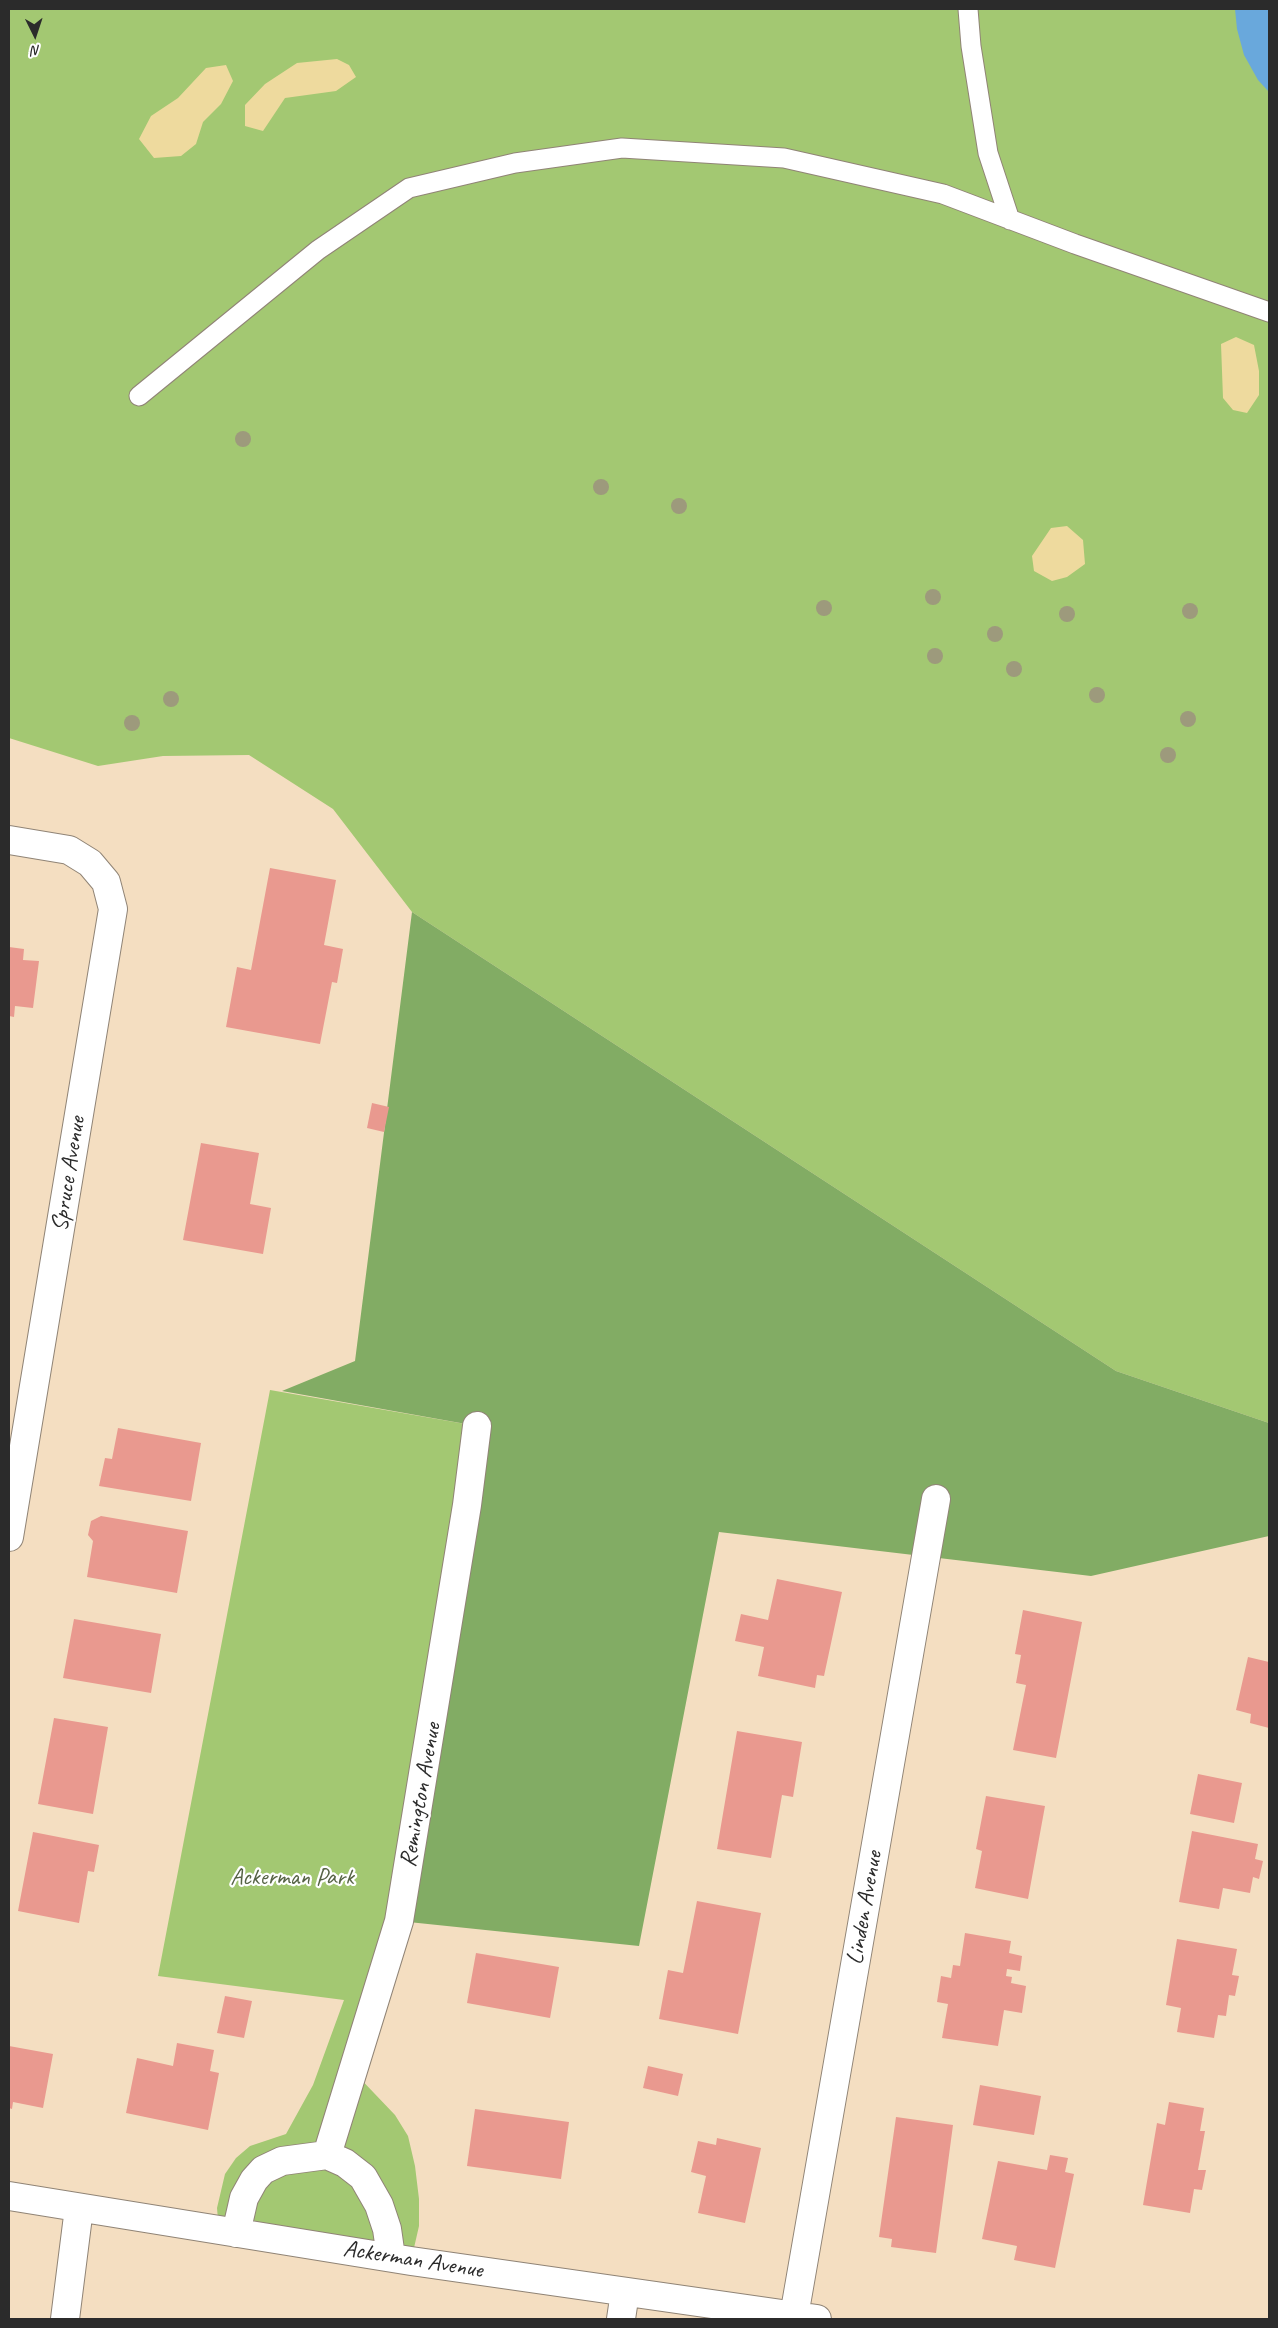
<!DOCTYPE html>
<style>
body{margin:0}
#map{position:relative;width:1278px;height:2328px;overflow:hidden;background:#f4dec1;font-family:Caveat,sans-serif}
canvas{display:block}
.frame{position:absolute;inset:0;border:10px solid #2b2b2b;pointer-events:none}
.north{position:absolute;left:10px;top:10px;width:50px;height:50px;-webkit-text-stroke:4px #fff;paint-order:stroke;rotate:176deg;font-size:14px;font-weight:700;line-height:20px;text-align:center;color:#2b2b2b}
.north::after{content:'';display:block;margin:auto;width:18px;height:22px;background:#2b2b2b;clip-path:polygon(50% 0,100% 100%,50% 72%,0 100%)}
</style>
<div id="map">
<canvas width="1278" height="2328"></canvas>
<div class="frame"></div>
<div class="north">N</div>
</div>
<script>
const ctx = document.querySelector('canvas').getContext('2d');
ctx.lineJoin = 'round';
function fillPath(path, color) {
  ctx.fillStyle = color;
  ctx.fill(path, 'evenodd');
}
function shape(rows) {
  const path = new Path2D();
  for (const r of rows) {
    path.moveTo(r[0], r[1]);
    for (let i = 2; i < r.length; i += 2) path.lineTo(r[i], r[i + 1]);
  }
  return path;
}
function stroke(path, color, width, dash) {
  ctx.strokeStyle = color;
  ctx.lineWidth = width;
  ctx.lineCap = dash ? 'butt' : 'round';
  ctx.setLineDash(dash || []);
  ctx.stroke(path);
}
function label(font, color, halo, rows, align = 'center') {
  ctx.font = font + ' Caveat,sans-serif';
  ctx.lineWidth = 4.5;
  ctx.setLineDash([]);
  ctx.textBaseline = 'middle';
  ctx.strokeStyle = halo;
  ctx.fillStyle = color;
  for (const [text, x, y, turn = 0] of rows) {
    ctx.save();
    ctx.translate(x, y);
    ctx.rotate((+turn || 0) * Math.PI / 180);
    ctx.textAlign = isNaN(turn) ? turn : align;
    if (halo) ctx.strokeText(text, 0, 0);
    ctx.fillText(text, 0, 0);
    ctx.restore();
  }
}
fillPath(shape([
 [9,9,1269,9,1269,1423,1116,1371,412,912,333,809,249,755,163,756,98,766,9,738],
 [270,1390,477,1426,434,1714,353,2071,395,2115,408,2136,415,2166,419,2199,419,2226,411,2261,219,2231,217,2208,225,2174,236,2158,250,2146,286,2134,313,2085,344,2000,158,1976]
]), '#a3c872');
fillPath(shape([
 [412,912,1116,1371,1269,1423,1269,1536,1091,1576,719,1532,639,1946,399,1921,477,1426,282,1391,355,1361]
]), '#82ac64');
fillPath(shape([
 [337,59,349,65,356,77,336,91,285,98,263,131,245,126,245,105,265,84,297,63],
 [226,65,233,81,221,104,203,122,196,144,181,156,154,158,139,139,151,116,178,98,206,68],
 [1236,337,1254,345,1259,371,1259,395,1247,413,1233,410,1223,398,1221,344],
 [1067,526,1083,540,1085,564,1067,577,1052,581,1034,571,1032,556,1051,528]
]), '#eeda9e');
fillPath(shape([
 [1235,9,1269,9,1269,92,1258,80,1244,55,1237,29]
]), '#69a8dc');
fillPath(shape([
 [270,868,336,880,324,945,343,949,337,983,332,982,320,1044,226,1027,237,967,251,970],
 [9,947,24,949,23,960,39,961,33,1008,15,1006,14,1017,9,1016],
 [372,1103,389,1107,384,1132,367,1128],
 [201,1143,259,1153,250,1204,271,1208,263,1254,183,1240],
 [118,1428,201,1443,191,1501,99,1486,105,1458,112,1459],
 [101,1516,188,1531,177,1593,87,1577,93,1541,88,1535,91,1521],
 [777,1579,842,1592,824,1676,817,1675,815,1688,758,1676,764,1647,735,1641,741,1614,768,1620],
 [1023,1610,1082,1622,1056,1758,1013,1750,1026,1685,1016,1683,1021,1655,1015,1654],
 [74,1619,161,1634,151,1693,63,1678],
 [1248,1657,1269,1662,1269,1728,1250,1723,1251,1714,1236,1710],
 [54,1718,108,1727,93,1814,38,1804],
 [737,1731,802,1742,793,1797,782,1795,771,1858,717,1849],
 [1198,1774,1242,1783,1234,1823,1190,1814],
 [986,1796,1045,1806,1028,1899,975,1888,982,1851,976,1849],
 [1192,1831,1258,1844,1255,1859,1263,1861,1259,1879,1253,1877,1250,1893,1223,1888,1219,1909,1179,1902],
 [33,1832,99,1845,94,1872,88,1871,79,1923,18,1911],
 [697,1901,761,1913,738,2034,659,2019,668,1970,683,1973],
 [965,1933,1011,1941,1009,1953,1022,1956,1020,1971,1007,1969,1006,1976,1012,1977,1011,1983,1026,1986,1022,2013,1004,2010,998,2046,942,2038,948,2004,937,2002,941,1976,951,1978,953,1965,960,1966],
 [1177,1939,1237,1949,1232,1975,1239,1976,1235,1996,1229,1995,1226,2016,1218,2015,1214,2038,1177,2032,1181,2008,1166,2005],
 [476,1953,559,1967,550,2018,467,2003],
 [225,1996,252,2001,244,2038,217,2033],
 [177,2043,214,2050,210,2071,219,2073,208,2130,126,2113,137,2058,173,2066],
 [9,2046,53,2054,43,2108,13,2102,12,2109,9,2108],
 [648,2066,683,2074,678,2096,643,2088],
 [980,2085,1041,2096,1034,2135,973,2125],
 [1169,2102,1204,2108,1200,2131,1205,2131,1198,2170,1206,2170,1202,2190,1194,2189,1190,2213,1143,2205,1157,2123,1165,2125],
 [475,2109,569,2122,561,2179,467,2166],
 [896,2117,953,2125,936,2253,891,2247,892,2239,879,2237],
 [717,2138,761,2148,745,2223,698,2213,706,2176,691,2172,698,2141,716,2145],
 [1050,2155,1068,2158,1065,2172,1074,2174,1055,2268,1014,2260,1017,2246,982,2239,998,2161,1047,2170]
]), '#e9998f');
const service = shape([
 [968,9,971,46,988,153,1010,220],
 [139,396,318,250,409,188,515,163,622,148,784,158,943,194,1075,244,1269,312]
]);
const minor = shape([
 [9,840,69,850,90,863,106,882,113,909,9,1537],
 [327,2155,399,1921,467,1505,477,1426],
 [9,2196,411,2261,817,2319],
 [236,2233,244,2198,254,2180,263,2170,282,2161,327,2155,345,2163,363,2177,379,2205,387,2229,391,2257],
 [794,2316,936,1499],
 [65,2319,79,2208],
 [621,2319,625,2292]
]);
stroke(service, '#908476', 21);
stroke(minor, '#908476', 30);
stroke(service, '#fff', 19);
stroke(minor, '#fff', 28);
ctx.fillStyle = '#9d9a7c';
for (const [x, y] of [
 [243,439],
 [601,487],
 [679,506],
 [933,597],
 [824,608],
 [1190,611],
 [1067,614],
 [995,634],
 [935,656],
 [1014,669],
 [1097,695],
 [171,699],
 [1188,719],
 [132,723],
 [1168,755]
]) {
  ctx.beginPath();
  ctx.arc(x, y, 8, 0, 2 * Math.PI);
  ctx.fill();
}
label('24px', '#2b2b2b', '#fff', [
 ["Spruce Avenue",69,1174,-81],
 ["Remington Avenue",421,1795,-80],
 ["Linden Avenue",865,1908,-80],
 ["Ackerman Avenue",413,2260,9]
]);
label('24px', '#556244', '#fff', [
 ["Ackerman Park",292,1878]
]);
</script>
